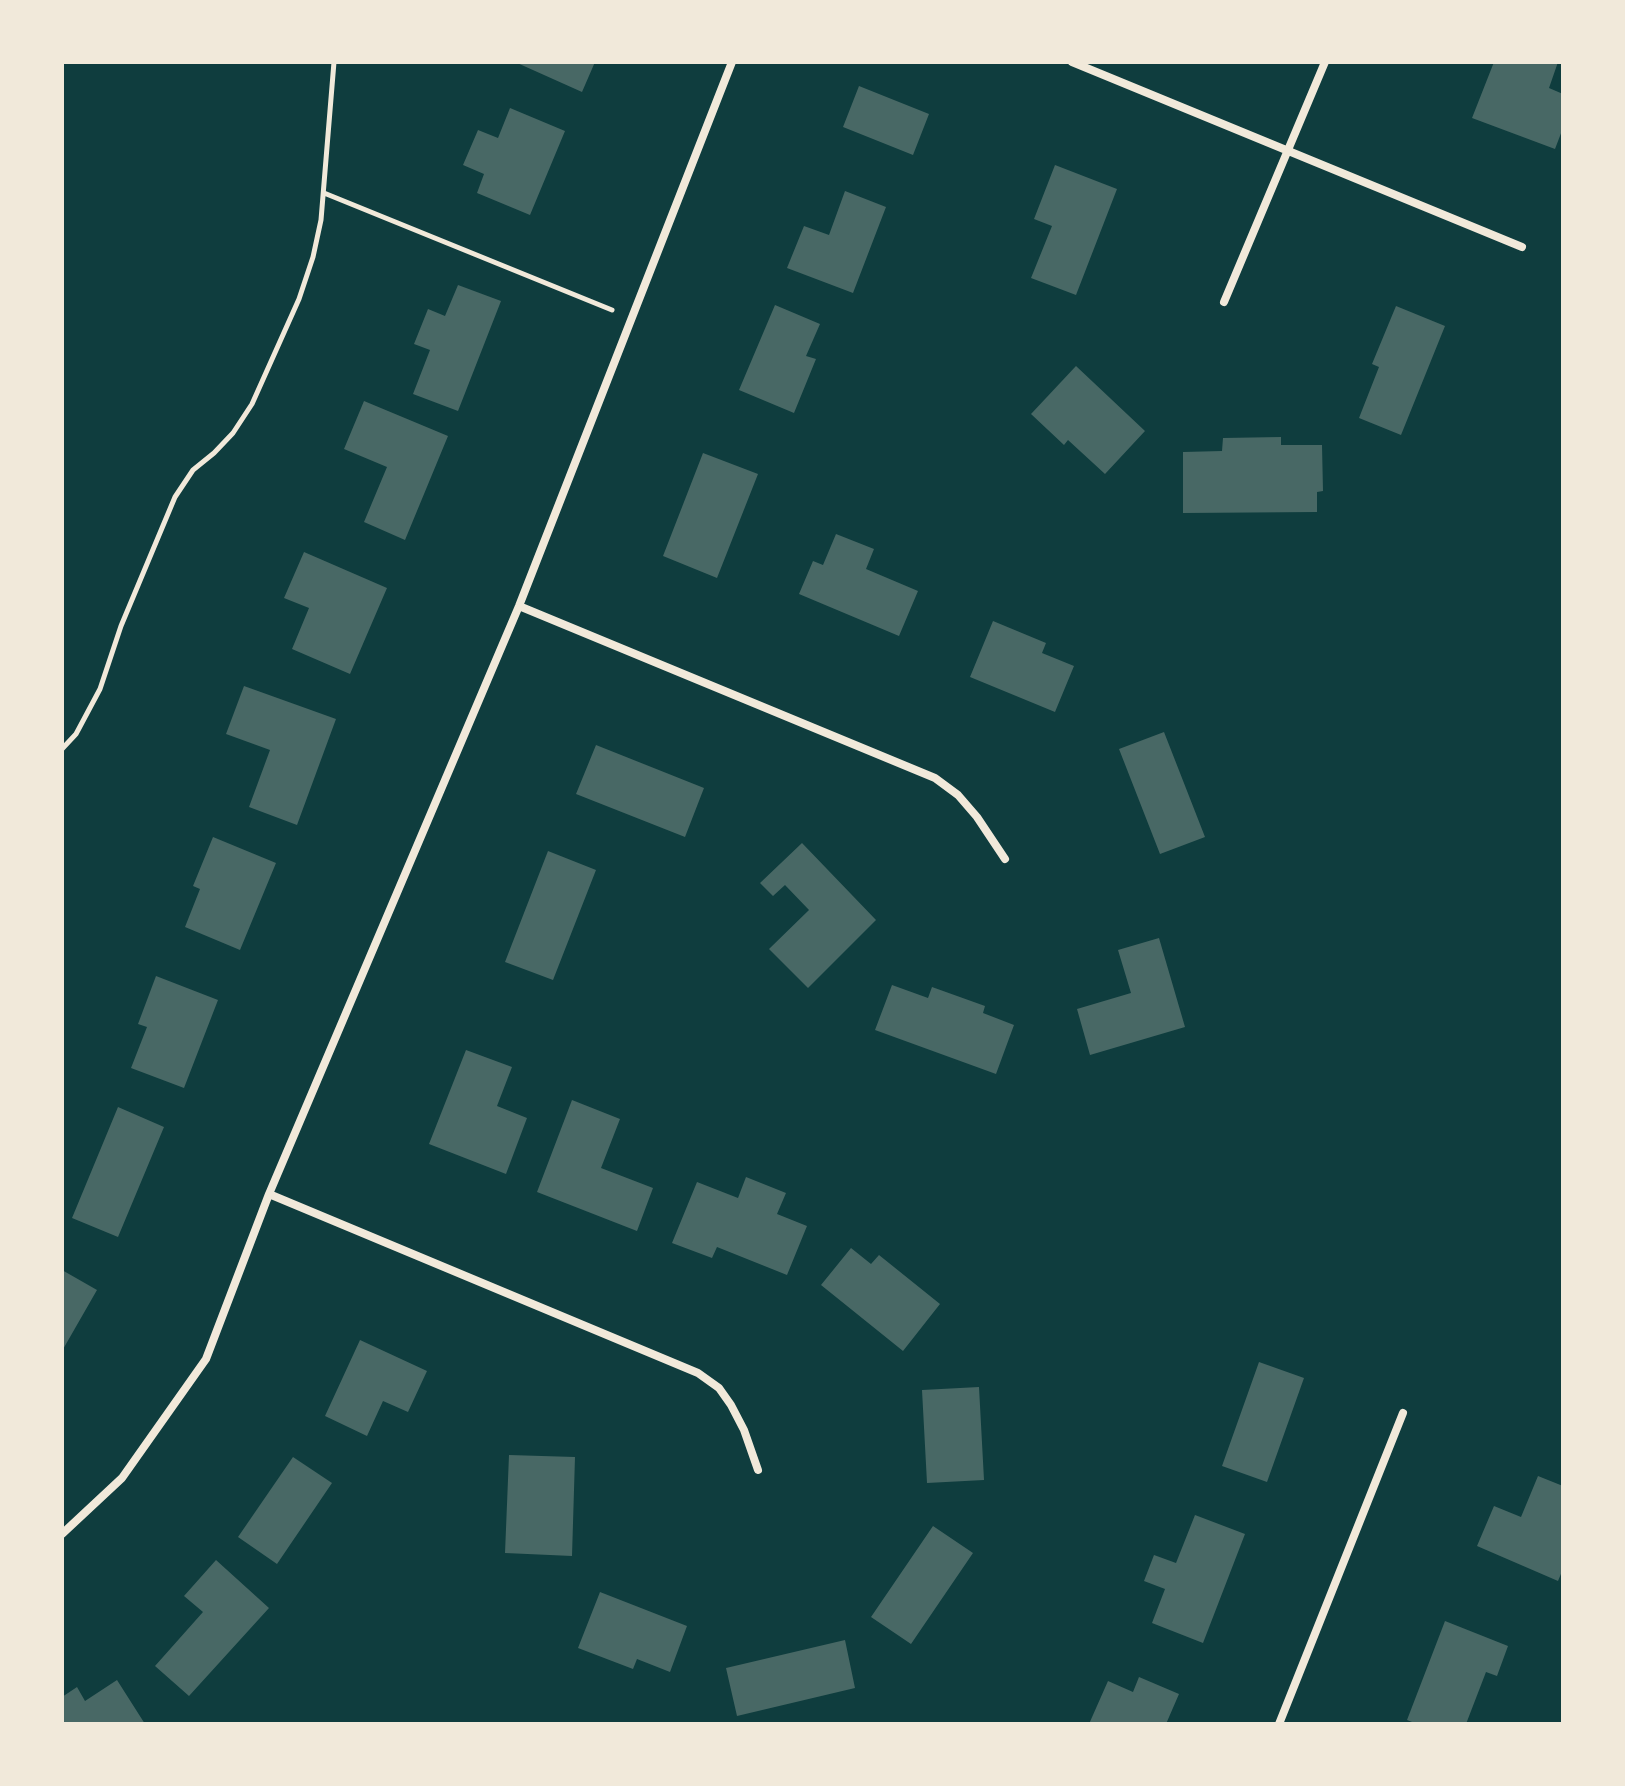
<!DOCTYPE html>
<style>
body{margin:0}
#map{position:relative;width:1625px;height:1786px;overflow:hidden;background:#0f3d3e;font-family:Bitter,serif}
canvas{display:block}
.frame{position:absolute;inset:0;border:64px solid #f1e9da;pointer-events:none}
</style>
<div id="map">
<canvas width="1625" height="1786"></canvas>
<div class="frame"></div>
</div>
<script>
const ctx = document.querySelector('canvas').getContext('2d');
ctx.lineJoin = 'round';
function fillPath(path, color) {
  ctx.fillStyle = color;
  ctx.fill(path, 'evenodd');
}
function shape(rows) {
  const path = new Path2D();
  for (const r of rows) {
    path.moveTo(r[0], r[1]);
    for (let i = 2; i < r.length; i += 2) path.lineTo(r[i], r[i + 1]);
  }
  return path;
}
function stroke(path, color, width, dash) {
  ctx.strokeStyle = color;
  ctx.lineWidth = width;
  ctx.lineCap = dash ? 'butt' : 'round';
  ctx.setLineDash(dash || []);
  ctx.stroke(path);
}
fillPath(shape([
 [515,62,595,62,582,92],
 [1494,62,1558,62,1549,88,1563,94,1563,128,1555,149,1472,118],
 [859,86,929,114,913,155,843,127],
 [510,108,565,131,530,215,477,193,484,174,463,165,478,130,498,138],
 [1055,165,1117,189,1076,295,1031,278,1052,226,1034,219],
 [845,191,886,207,853,293,787,268,804,226,829,235],
 [458,285,501,301,458,411,413,394,430,350,414,344,428,309,445,316],
 [775,305,820,324,806,356,816,359,794,413,739,390],
 [1396,306,1445,326,1401,435,1359,418,1379,367,1372,364],
 [1076,366,1145,431,1105,474,1068,440,1064,445,1031,414],
 [364,401,448,436,405,540,364,522,387,467,344,449],
 [1281,437,1281,445,1322,445,1323,491,1317,492,1317,512,1183,513,1183,452,1222,451,1223,438],
 [703,453,758,474,717,578,663,556],
 [836,534,874,549,866,569,918,591,899,636,799,594,813,561,823,565],
 [304,552,387,588,350,674,292,649,309,608,284,598],
 [993,621,1046,643,1042,653,1074,666,1055,712,970,677],
 [244,686,336,719,297,825,249,807,270,750,226,734],
 [1164,732,1205,837,1160,854,1119,749],
 [596,745,704,788,685,837,576,794],
 [213,837,276,863,240,950,185,927,200,889,193,886],
 [802,843,876,920,808,988,769,949,809,910,785,885,773,896,760,883],
 [548,851,596,870,553,980,505,962],
 [1159,938,1185,1027,1090,1055,1077,1009,1131,993,1118,950],
 [156,976,218,1000,184,1088,131,1068,147,1027,138,1024],
 [892,985,928,998,932,987,985,1006,983,1013,1014,1025,996,1074,875,1030],
 [466,1050,512,1067,497,1106,527,1118,506,1174,429,1144],
 [572,1100,620,1119,601,1168,653,1188,637,1231,537,1192],
 [118,1107,164,1127,118,1237,72,1218],
 [746,1177,786,1193,777,1214,807,1226,787,1275,717,1247,712,1258,672,1243,697,1182,738,1198],
 [851,1248,871,1264,879,1255,940,1304,903,1351,821,1285],
 [62,1270,97,1290,62,1351],
 [360,1340,427,1371,408,1412,383,1401,367,1436,325,1416],
 [1259,1362,1304,1378,1267,1482,1222,1466],
 [979,1387,984,1480,927,1483,922,1390],
 [509,1455,575,1457,572,1556,505,1553],
 [293,1457,332,1483,277,1564,238,1537],
 [1538,1476,1563,1486,1563,1569,1558,1581,1477,1546,1494,1506,1521,1517],
 [1195,1515,1245,1534,1203,1643,1152,1623,1165,1589,1144,1581,1154,1555,1176,1563],
 [933,1526,973,1553,911,1644,871,1617],
 [216,1560,269,1608,189,1696,155,1666,203,1612,184,1596],
 [600,1592,687,1626,670,1672,637,1659,633,1669,578,1648],
 [1445,1621,1508,1646,1497,1676,1486,1672,1466,1724,1417,1724,1407,1720],
 [845,1640,855,1688,737,1716,726,1668],
 [1139,1677,1179,1694,1166,1724,1089,1724,1108,1681,1133,1692],
 [117,1680,145,1724,62,1724,62,1697,77,1687,85,1701]
]), '#486865');
stroke(shape([
 [324,193,612,310],
 [62,749,76,734,100,689,121,626,175,497,193,470,214,453,233,433,252,404,299,299,313,257,321,220,334,62]
]), '#f1e9da', 5);
stroke(shape([
 [1072,62,1522,247],
 [1224,302,1325,62],
 [519,606,935,778,958,795,977,817,1005,859],
 [269,1194,698,1373,719,1388,731,1405,744,1430,758,1470],
 [62,1534,122,1478,206,1359,269,1194,519,606,732,62],
 [1279,1724,1403,1413]
]), '#f1e9da', 8);
</script>
